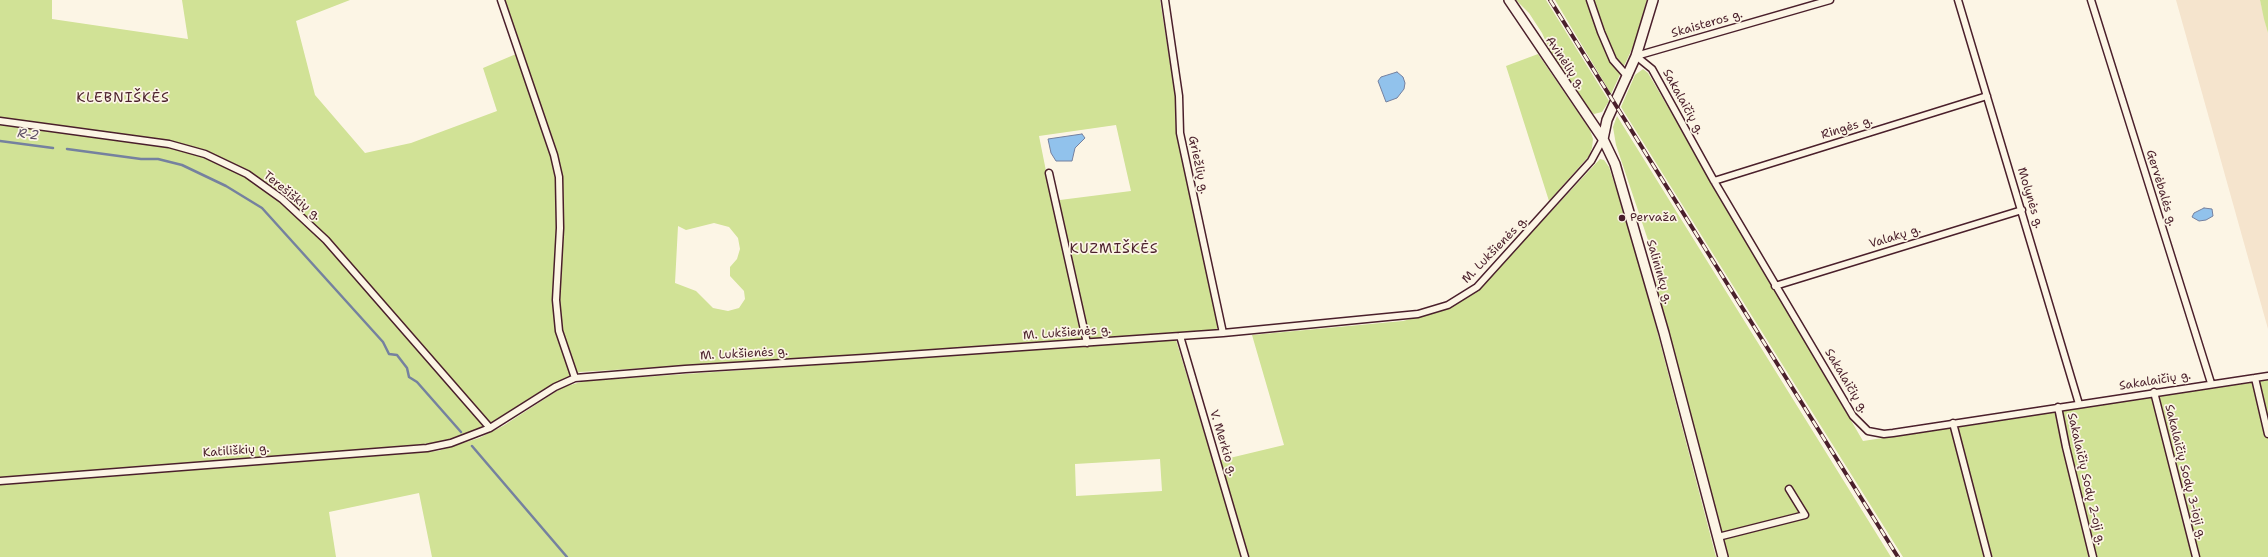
<!DOCTYPE html>
<meta charset="utf-8">
<style>
body{margin:0}
canvas{display:block;background:#fcf5e5}
</style>
<canvas width="2268" height="557"></canvas>
<script>
const ctx = document.querySelector('canvas').getContext('2d');
ctx.lineJoin = 'round';
function fillPath(path, color) {
  ctx.fillStyle = color;
  ctx.fill(path, 'evenodd');
}
function shape(rows) {
  const path = new Path2D();
  for (const r of rows) {
    path.moveTo(r[0], r[1]);
    for (let i = 2; i < r.length; i += 2) path.lineTo(r[i], r[i + 1]);
  }
  return path;
}
function stroke(path, color, width, dash) {
  ctx.strokeStyle = color;
  ctx.lineWidth = width;
  ctx.lineCap = dash ? 'butt' : 'round';
  ctx.setLineDash(dash || []);
  ctx.stroke(path);
}
function label(font, color, halo, rows, align = 'center') {
  ctx.font = font + ' "Shantell Sans",sans-serif';
  ctx.lineWidth = 3.5;
  ctx.setLineDash([]);
  ctx.textBaseline = 'middle';
  ctx.strokeStyle = halo;
  ctx.fillStyle = color;
  for (const [text, x, y, turn = 0] of rows) {
    ctx.save();
    ctx.translate(x, y);
    ctx.rotate((+turn || 0) * Math.PI / 180);
    ctx.textAlign = isNaN(turn) ? turn : align;
    if (halo) ctx.strokeText(text, 0, 0);
    ctx.fillText(text, 0, 0);
    ctx.restore();
  }
}
fillPath(shape([
 [2176,0,2260,0,2268,33,2268,329]
]), '#f5e4cd');
fillPath(shape([
 [0,0,52,0,52,19,188,39,182,0,350,0,296,21,315,95,365,153,411,143,497,111,483,68,516,54,498,0,1160,0,1175,94,1176,128,1219,327,1215,330,957,349,580,372,567,377,505,416,474,431,445,441,416,445,0,478],
 [1116,125,1131,191,1052,201,1039,136],
 [714,223,729,227,738,238,740,249,737,259,730,267,730,276,744,291,745,299,739,308,728,311,713,308,696,291,675,283,678,226,686,230],
 [1516,0,1546,0,1609,101,1602,112,1594,114,1588,110,1552,55,1542,33,1529,13],
 [1555,0,1647,0,1637,38,1611,94],
 [2260,0,2268,0,2268,33,2264,19],
 [1538,54,1590,130,1593,139,1592,148,1589,156,1549,201,1506,66],
 [1643,69,1648,73,1863,441,2268,380,2268,557,1903,557,1621,107,1635,75],
 [1617,116,1891,557,1728,557,1658,294,1653,255,1616,145,1613,127],
 [1600,159,1604,160,1609,167,1636,250,1716,557,432,557,419,493,329,512,336,557,0,557,0,485,438,451,479,438,503,426,563,387,585,381,1176,340,1213,462,1284,445,1252,335,1403,321,1447,309,1475,293],
 [1160,459,1162,491,1076,496,1075,464]
]), '#d1e296');
const water = shape([
 [1397,72,1403,77,1405,83,1404,89,1397,98,1386,102,1378,81,1381,77,1397,72],
 [1082,134,1085,138,1075,148,1072,161,1056,161,1051,153,1048,139,1082,134],
 [2204,208,2212,209,2213,216,2206,220,2199,221,2192,217,2194,213,2204,208]
]);
fillPath(water, '#91c2ec');
stroke(water, '#75819f', 1);
stroke(shape([
 [0,141,53,148],
 [67,149,141,159,158,159,182,165,226,186,262,208,383,342,389,354,397,355,407,368,409,377,417,382,461,432],
 [472,446,567,557]
]), '#75819f', 2.5);
const minor = shape([
 [501,0,554,155,559,177,560,228,556,300,559,331,575,378],
 [1165,0,1179,96,1180,133,1223,333],
 [1590,0,1601,32,1613,60,1628,77],
 [1958,0,2079,404],
 [2091,0,2211,383],
 [1636,56,1652,69,1714,181,1853,416,1868,431,1884,434,1893,433,2268,376],
 [1636,56,1830,0],
 [0,121,169,144,205,154,247,174,282,199,326,240,490,428],
 [1049,173,1087,343],
 [1714,181,1987,96],
 [1775,286,2022,210],
 [1180,336,1245,557],
 [2255,378,2268,434],
 [2154,392,2196,557],
 [2058,407,2066,447,2093,557],
 [1953,423,1988,557],
 [0,481,427,448,451,443,490,428,555,387,575,378,685,369,864,358,1223,333,1418,314,1448,305,1477,287,1591,161,1603,139],
 [1718,537,1805,515,1789,489]
]);
const secondary = shape([
 [1509,0,1603,139,1615,164,1664,333,1723,557],
 [1603,139,1607,120,1636,56,1653,0]
]);
stroke(minor, '#4a1f2b', 9);
stroke(secondary, '#4a1f2b', 12);
stroke(minor, '#fcf5e5', 6);
stroke(secondary, '#fcf5e5', 9);
const rail = shape([
 [1550,0,1898,557]
]);
stroke(rail, '#4a1f2b', 4);
stroke(rail, '#fcf5e5', 2.5, [8]);
for (const [x, y, r, color] of [
 [1622,218,4,"#4a1f2b"]
]) {
  const dot = new Path2D();
  dot.arc(x, y, r, 0, 2 * Math.PI);
  ctx.fillStyle = color;
  ctx.fill(dot);
  stroke(dot, '#fcf5e5', 1.5);
}
label('12px', '#4a1f2b', '#fcf5e5', [
 ["Skaisteros g.",1707,24,-16],
 ["Avinėlių g.",1565,63,56],
 ["Sakalaičių g.",1683,102,61],
 ["Ringės g.",1847,128,-17],
 ["Griežlių g.",1198,165,78],
 ["Gervėbalės g.",2161,188,73],
 ["Terešiškių g.",292,196,39],
 ["Molynės g.",2030,198,73],
 ["Valakų g.",1895,237,-17],
 ["M. Lukšienės g.",1495,250,-46],
 ["Salininkų g.",1659,272,74],
 ["M. Lukšienės g.",1067,333,-4],
 ["M. Lukšienės g.",744,354,-3],
 ["Sakalaičių g.",1846,381,59],
 ["Sakalaičių g.",2155,381,-9],
 ["V. Merkio g.",1223,443,73],
 ["Katiliškių g.",236,451,-4],
 ["Sakalaičių Sodų 3-ioji g.",2185,472,76],
 ["Sakalaičių Sodų 2-oji g.",2086,479,77]
]);
label('12px', '#4a1f2b', '#fcf5e5', [
 ["Pervaža",1630,218]
], 'left');
label('italic 13px', '#5f5065', '#fcf5e5', [
 ["R-2",28,135,7]
]);
ctx.letterSpacing = '1px';
label('14px', '#4a1f2b', '#fcf5e5', [
 ["KLEBNIŠKĖS",123,98],
 ["KUZMIŠKĖS",1114,249]
]);
ctx.letterSpacing = '0px';
</script>
